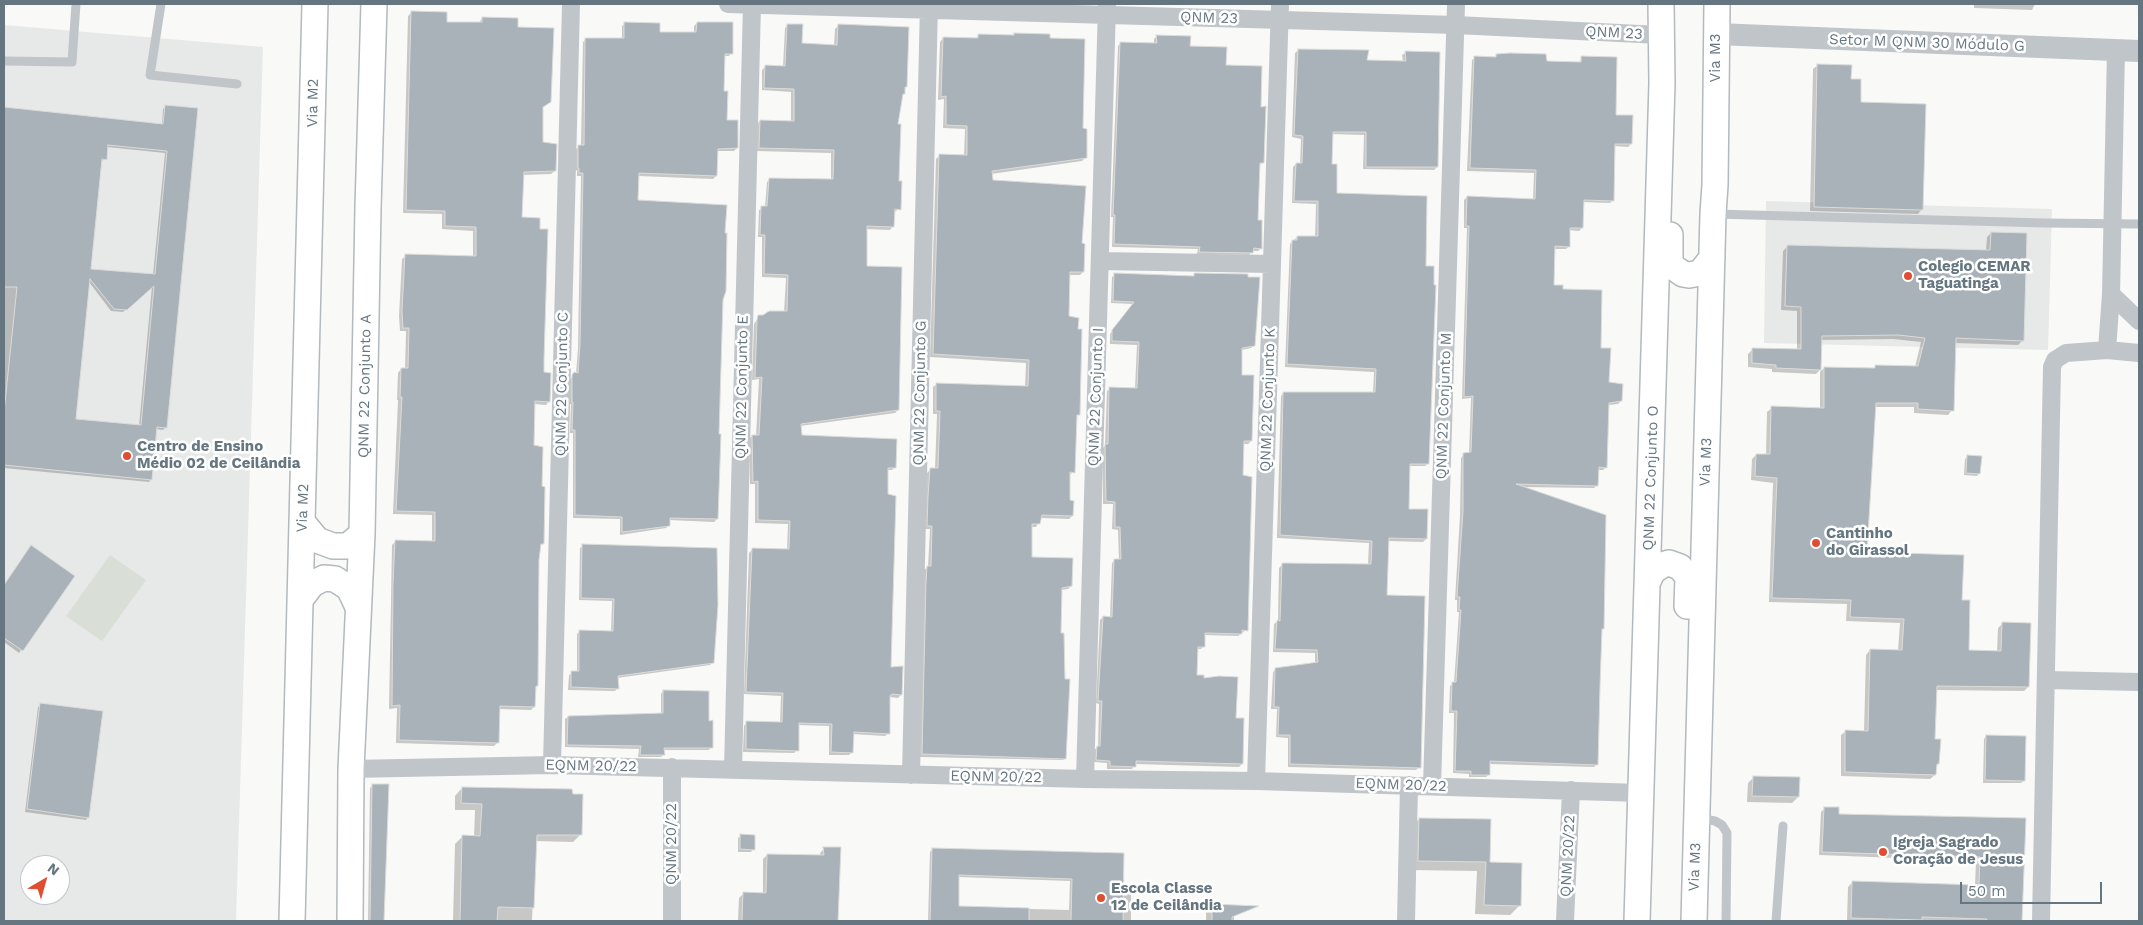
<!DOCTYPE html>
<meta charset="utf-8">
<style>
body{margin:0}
#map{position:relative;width:2143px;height:925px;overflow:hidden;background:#f9f9f7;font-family:"Work Sans",sans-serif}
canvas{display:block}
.frame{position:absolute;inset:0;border:5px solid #657681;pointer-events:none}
.north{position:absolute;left:20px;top:855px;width:50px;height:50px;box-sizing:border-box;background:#fff;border:1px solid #c1c8cd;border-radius:50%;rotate:38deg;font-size:14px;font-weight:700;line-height:20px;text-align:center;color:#657681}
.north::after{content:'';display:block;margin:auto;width:18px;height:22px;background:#df4e31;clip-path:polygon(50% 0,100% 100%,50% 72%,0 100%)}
.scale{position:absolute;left:1960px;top:882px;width:142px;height:22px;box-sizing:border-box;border:2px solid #657681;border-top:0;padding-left:6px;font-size:15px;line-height:18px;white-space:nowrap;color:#657681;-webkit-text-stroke:4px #fff;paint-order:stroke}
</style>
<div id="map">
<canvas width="2143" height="925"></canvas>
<div class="frame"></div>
<div class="north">N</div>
<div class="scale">50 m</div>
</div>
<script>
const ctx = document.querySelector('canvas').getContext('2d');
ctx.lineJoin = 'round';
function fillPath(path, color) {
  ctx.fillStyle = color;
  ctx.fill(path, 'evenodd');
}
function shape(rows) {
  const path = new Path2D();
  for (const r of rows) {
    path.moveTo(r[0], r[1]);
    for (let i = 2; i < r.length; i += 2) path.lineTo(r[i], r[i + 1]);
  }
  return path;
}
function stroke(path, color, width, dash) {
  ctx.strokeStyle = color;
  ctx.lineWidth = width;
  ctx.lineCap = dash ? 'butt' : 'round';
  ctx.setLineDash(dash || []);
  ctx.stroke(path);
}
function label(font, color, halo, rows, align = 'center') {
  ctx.font = font + ' "Work Sans",sans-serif';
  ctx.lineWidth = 5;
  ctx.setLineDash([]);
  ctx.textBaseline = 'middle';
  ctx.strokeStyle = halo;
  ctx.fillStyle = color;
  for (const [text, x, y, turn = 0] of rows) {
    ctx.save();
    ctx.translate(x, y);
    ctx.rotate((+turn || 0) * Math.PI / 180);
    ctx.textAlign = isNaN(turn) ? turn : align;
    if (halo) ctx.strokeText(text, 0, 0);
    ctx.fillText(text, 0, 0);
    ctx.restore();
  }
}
fillPath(shape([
 [4,25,263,47,236,921,4,921],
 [30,865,60,865,60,895,30,895],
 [1766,201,2052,209,2048,350,1764,343]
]), '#e7e8e8');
fillPath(shape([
 [110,555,146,580,102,641,66,616]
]), '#d9ded6');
fillPath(shape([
 [1974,4,2035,4,2032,10,1974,8],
 [411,13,446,23,479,23,482,18,517,28,550,102,542,108,541,143,555,171,551,174,522,175,521,219,543,374,549,401,546,405,534,404,533,446,540,488,543,543,539,547,537,686,535,688,534,707,531,710,498,709,498,742,494,746,396,743,397,708,389,709,392,545,396,541,432,542,432,515,393,514,398,400,397,400,398,373,401,369,405,369,406,331,400,331,399,316,402,259,406,256,473,257,473,231,442,229,442,214,403,213,408,16],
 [697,23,731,53,729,56,724,56,723,92,726,121,737,148,734,151,716,151,716,176,713,179,638,176,637,201,722,300,717,519,714,522,669,520,669,525,666,528,620,535,620,519,573,518,573,433,570,433,571,404,569,404,570,379,576,374,578,348,581,176,577,176,577,170,575,171,576,149,581,146,583,42,586,39,622,40,622,26,625,24,658,33,694,34,694,26],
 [788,25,801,44,834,46,835,29,838,26,904,88,897,125,899,209,894,212,893,226,890,230,866,229,865,267,898,410,895,413,800,426,801,437,895,467,892,470,887,470,889,669,901,695,898,698,889,697,888,733,885,736,852,734,852,752,849,755,829,755,829,726,798,725,797,750,794,753,743,752,744,726,747,722,780,723,781,696,744,694,749,553,752,550,787,551,788,524,755,523,755,484,750,484,749,439,752,436,756,436,759,379,752,380,754,324,759,317,784,312,786,278,762,277,762,237,758,237,759,210,765,207,767,182,770,179,831,180,831,153,756,151,757,124,760,121,791,122,791,92,762,90,762,70,766,66,783,67,785,28],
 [979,35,1082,129,1085,158,1082,161,991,174,991,181,1080,245,1083,272,1080,275,1068,275,1068,317,1078,414,1075,417,1074,472,1069,475,1068,501,1072,516,1069,519,1041,518,1036,527,1031,527,1030,558,1071,586,1068,589,1061,590,1060,634,1064,680,1069,680,1066,757,1063,760,919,757,924,570,928,567,930,529,925,529,925,501,927,473,931,469,935,469,937,414,933,414,933,387,937,384,1025,387,1026,363,930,357,936,159,940,155,964,156,965,129,943,128,944,99,938,100,940,42,943,38,976,38],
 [1157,36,1189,48,1225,67,1260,108,1263,162,1260,165,1257,221,1261,248,1258,251,1252,251,1249,255,1197,254,1198,249,1112,247,1113,217,1111,217,1118,46,1120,44,1154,44,1154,39],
 [1298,50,1365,61,1403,62,1402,55,1405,53,1439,54,1437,167,1434,170,1363,169,1364,135,1331,134,1330,165,1335,194,1424,267,1428,463,1425,466,1409,466,1408,510,1426,539,1423,542,1388,541,1385,596,1419,767,1416,770,1288,767,1288,738,1276,737,1277,709,1271,709,1273,672,1276,669,1315,664,1315,653,1273,652,1274,624,1278,621,1279,568,1282,565,1368,565,1369,543,1277,538,1281,396,1284,393,1373,394,1374,372,1285,367,1290,244,1297,237,1315,238,1316,204,1292,203,1293,167,1296,164,1300,164,1301,139,1292,137,1295,53],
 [1497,55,1546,62,1579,63,1582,58,1631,144,1628,147,1614,146,1613,200,1610,203,1582,202,1582,228,1579,231,1569,230,1569,246,1566,249,1554,249,1553,286,1562,290,1600,349,1608,383,1621,401,1618,404,1608,405,1606,467,1603,470,1597,470,1597,485,1594,488,1521,487,1603,628,1601,630,1597,764,1594,767,1489,764,1489,774,1486,777,1469,777,1469,774,1453,773,1454,713,1449,713,1450,686,1454,683,1459,612,1457,612,1457,600,1455,600,1460,515,1461,458,1463,455,1469,454,1471,398,1462,399,1467,228,1464,228,1464,200,1467,197,1533,200,1534,173,1467,171,1472,60,1475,58,1494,58],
 [1818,65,1850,80,1859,104,1922,209,1918,214,1810,211,1813,69],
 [166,106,196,109,166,427,163,430,156,429,151,479,149,482,4,468,4,110,162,125,163,109],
 [107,147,165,153,153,275,90,270,100,162,105,159],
 [89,282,111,311,123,312,152,286,139,426,75,420],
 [1991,233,2023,340,2018,345,1954,343,1952,410,1948,415,1914,413,1914,407,1874,407,1866,554,1961,601,1967,651,1997,652,1998,628,2002,624,2028,687,2024,691,1936,690,1934,740,1938,764,1935,766,1935,775,1930,779,1841,776,1841,735,1846,731,1864,732,1866,655,1870,650,1898,651,1900,623,1846,621,1847,604,1769,602,1773,483,1751,480,1752,459,1756,455,1766,455,1767,412,1772,408,1820,410,1820,370,1816,374,1772,372,1772,369,1748,367,1748,354,1753,349,1797,350,1797,311,1781,310,1783,251,1787,247,1986,251,1987,237],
 [1893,339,1921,342,1915,367,1875,367,1872,370,1824,368,1820,372,1821,340],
 [1115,275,1192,277,1195,275,1254,345,1251,348,1241,350,1240,376,1251,441,1248,444,1243,444,1242,476,1246,630,1238,636,1204,635,1203,647,1201,649,1197,649,1196,676,1235,719,1242,764,1239,767,1135,764,1132,769,1107,769,1107,763,1094,762,1094,750,1098,747,1099,704,1096,703,1100,620,1103,617,1110,618,1112,563,1115,560,1119,560,1118,530,1112,529,1113,504,1103,504,1103,448,1105,446,1107,391,1110,389,1135,389,1137,345,1110,344,1110,334,1133,304,1111,303,1112,277],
 [1968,457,1979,473,1977,476,1964,475,1965,459],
 [583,546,713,662,710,665,617,678,617,689,615,691,568,690,569,675,572,673,577,673,577,634,580,631,611,632,612,601,579,600,580,548],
 [29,550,73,576,19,653,4,642,4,585],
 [663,691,707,722,711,747,709,750,663,750,663,755,661,757,638,757,639,749,565,747,565,719,568,717,661,714,661,694],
 [41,704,88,817,86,820,25,812,38,707],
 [1986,736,2024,781,2021,783,1983,783,1984,739],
 [1753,778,1798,797,1792,803,1747,802,1748,783],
 [373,785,387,786,383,921,368,921,370,788],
 [462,788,580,835,573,842,535,841,532,921,453,921,455,844,463,836,474,837,475,810,455,810,455,796],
 [1825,808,1837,815,2024,819,2021,921,1847,921,1848,887,1852,883,1975,886,1976,861,1819,855,1821,812],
 [1419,819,1488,863,1520,905,1510,915,1475,914,1477,871,1409,870,1410,828],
 [741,836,753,849,751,852,738,852,738,838],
 [824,849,839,849,837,921,738,921,739,898,743,894,763,894,763,859,767,855,820,856,820,853],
 [932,850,1131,887,1131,921,928,921,930,852],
 [958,877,1070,881,1069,910,958,907],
 [1212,905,1234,906,1234,921,1206,921,1206,911]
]), '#0003');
const building = shape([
 [411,11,447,12,447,22,482,22,482,17,518,18,518,27,554,28,551,102,543,107,543,142,557,144,556,171,524,172,522,217,540,218,540,229,548,229,544,359,544,372,551,373,550,402,535,401,534,445,543,447,542,486,545,487,544,544,541,544,539,560,538,686,536,686,535,707,500,706,499,743,399,740,400,705,392,706,393,584,395,540,435,541,435,512,396,511,402,397,400,397,401,368,408,368,409,328,403,328,402,311,405,254,476,256,476,227,445,226,445,211,406,210,411,11],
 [624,22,660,23,660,32,696,32,697,22,733,22,733,54,725,54,724,91,728,91,727,120,738,120,738,148,718,149,717,176,639,173,638,200,727,205,725,233,727,233,726,291,723,300,719,434,721,434,718,519,670,518,670,526,622,532,622,517,575,515,575,430,572,430,573,402,572,402,572,375,574,372,578,373,580,344,583,173,579,173,579,168,578,168,578,145,584,145,585,38,624,38,624,22],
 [787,24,803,24,802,43,837,45,838,24,909,27,907,87,905,87,905,94,903,94,898,124,901,124,899,181,902,181,901,210,895,209,894,227,867,226,867,266,902,267,899,410,801,424,802,435,897,439,896,468,888,468,888,494,896,496,891,667,903,666,902,695,892,694,890,696,890,734,854,732,853,753,831,752,832,724,799,723,799,751,746,749,746,721,782,722,783,693,746,692,752,548,789,549,790,521,758,520,758,481,753,482,752,435,759,435,762,377,755,378,757,320,758,315,763,315,769,311,787,311,788,275,764,274,765,235,760,235,761,206,767,206,769,178,833,179,834,150,759,148,760,120,794,121,794,89,764,88,765,65,785,66,787,24],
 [1014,33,1050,34,1050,38,1085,39,1083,128,1087,129,1087,158,992,171,993,180,1086,186,1082,243,1085,244,1084,272,1070,272,1069,316,1079,318,1078,329,1082,329,1080,415,1077,415,1075,473,1070,472,1070,500,1074,501,1073,516,1042,515,1040,524,1032,524,1032,557,1073,558,1072,586,1062,588,1061,633,1064,633,1065,679,1070,679,1066,759,922,754,926,583,927,566,931,566,932,526,927,526,928,497,930,468,938,468,940,411,936,411,936,383,1028,386,1029,360,933,354,939,154,967,155,967,126,946,125,946,96,941,97,943,37,978,38,978,34,1014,35,1014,33],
 [1156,35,1191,36,1190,46,1227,47,1226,65,1262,66,1261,107,1266,106,1264,163,1260,163,1258,220,1262,220,1262,249,1254,248,1253,253,1199,252,1200,247,1114,244,1115,215,1113,215,1120,42,1157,43,1156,35],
 [1298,49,1369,50,1367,60,1406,61,1405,51,1440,52,1438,167,1366,167,1366,132,1333,132,1332,164,1337,164,1337,193,1427,196,1426,266,1434,266,1434,285,1436,285,1429,464,1410,464,1409,509,1428,509,1427,539,1389,538,1387,595,1425,596,1421,768,1290,764,1290,735,1278,735,1279,707,1274,707,1275,668,1318,662,1317,650,1275,649,1277,620,1280,621,1282,563,1371,564,1372,541,1280,535,1283,392,1375,392,1376,369,1287,364,1292,240,1297,240,1297,236,1318,236,1318,201,1294,201,1296,163,1302,163,1303,136,1294,135,1298,49],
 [1510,53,1546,54,1547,61,1581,62,1581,56,1617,57,1616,115,1633,115,1632,144,1615,144,1614,201,1584,200,1583,228,1570,228,1570,247,1555,246,1554,285,1563,285,1563,289,1602,290,1601,348,1611,348,1609,382,1623,384,1622,401,1609,403,1607,468,1599,467,1598,486,1516,484,1606,515,1604,629,1602,629,1600,686,1598,765,1490,761,1490,775,1471,775,1471,771,1455,771,1457,711,1451,711,1452,682,1456,682,1461,610,1459,610,1460,597,1457,597,1463,511,1463,453,1471,452,1473,396,1464,397,1469,226,1466,226,1467,196,1535,199,1536,170,1470,168,1474,56,1496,57,1496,54,1510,53],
 [1817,64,1852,65,1851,79,1861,79,1861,102,1926,104,1923,210,1814,207,1817,64],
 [165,105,198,108,167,428,157,427,152,480,4,465,4,412,17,287,4,287,4,107,163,124,165,105],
 [108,145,167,151,155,274,91,269,102,159,107,160,108,145],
 [90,279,114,309,127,310,154,286,141,425,76,419,90,279],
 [1991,232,2027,233,2024,341,1956,338,1954,411,1918,409,1918,403,1876,403,1867,552,1964,555,1962,600,1970,600,1969,650,2001,651,2002,622,2031,623,2029,687,1937,686,1935,739,1941,739,1939,764,1937,764,1936,775,1845,772,1845,730,1868,731,1870,649,1902,650,1904,619,1850,617,1851,600,1772,598,1777,478,1755,476,1756,454,1770,454,1771,406,1824,408,1824,367,1875,368,1875,365,1918,366,1925,338,1898,335,1822,336,1821,370,1776,368,1776,365,1752,363,1752,348,1801,349,1801,307,1785,306,1787,245,1990,250,1991,232],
 [1114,273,1194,276,1194,273,1248,274,1248,277,1260,277,1255,346,1242,348,1242,375,1254,375,1252,441,1244,441,1243,475,1252,477,1248,631,1242,630,1242,634,1205,633,1205,647,1198,647,1197,675,1204,675,1204,678,1219,676,1238,677,1236,718,1244,718,1243,764,1136,761,1136,767,1110,766,1110,761,1096,760,1097,746,1100,746,1102,701,1098,701,1103,616,1112,617,1114,559,1121,559,1120,527,1115,527,1115,502,1106,501,1105,444,1108,444,1109,387,1137,388,1139,342,1112,341,1112,330,1134,302,1113,301,1114,273],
 [1967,455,1982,456,1980,474,1966,473,1967,455],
 [582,544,717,548,718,605,714,663,618,676,619,689,571,687,571,671,579,671,579,630,613,631,614,599,581,598,582,544],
 [31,545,75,576,23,651,4,638,4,585,31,545],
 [663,690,709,691,709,721,713,720,713,748,664,748,665,755,640,755,641,746,567,745,568,716,663,713,663,690],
 [40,703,103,711,89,818,27,809,40,703],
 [1986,735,2026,736,2025,781,1985,780,1986,735],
 [1753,776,1800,777,1799,797,1752,796,1753,776],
 [372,784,389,784,384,921,370,921,372,784],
 [462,787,572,789,573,794,583,794,582,835,537,835,534,908,498,907,497,921,460,921,462,835,480,836,482,804,461,803,462,787],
 [1824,807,1839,807,1839,814,2026,818,2022,921,1986,921,1987,919,1922,917,1922,920,1851,918,1852,881,1979,885,1980,857,1822,852,1824,807],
 [1419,818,1491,819,1490,862,1522,863,1521,906,1484,905,1486,862,1418,861,1419,818],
 [740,834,755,835,755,850,740,849,740,834],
 [823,847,841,847,838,921,742,921,743,892,766,893,767,854,824,855,823,847],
 [932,848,1124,853,1123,921,1071,921,1072,879,959,875,959,906,1029,908,1029,921,930,921,932,848],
 [1212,904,1259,906,1232,917,1232,921,1212,921,1212,904]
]);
fillPath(building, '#a9b2b8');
stroke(building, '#dbdbd9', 1);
const secondary = shape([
 [1670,235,1670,261,1673,267,1683,274,1689,275,1700,273,1712,258],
 [303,523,317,540,333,546,348,546,362,534],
 [1648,581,1653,571,1662,565,1669,563,1680,567,1688,577,1687,606],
 [300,600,312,584,324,578,335,579,349,588,358,607],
 [292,921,315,4],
 [350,921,351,769,362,534,368,208,374,4],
 [1637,921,1662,83,1661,4],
 [1694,921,1713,214,1715,185,1717,4]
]);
stroke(secondary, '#b3b9bd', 28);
stroke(shape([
 [161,4,150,75,237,84],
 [4,61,72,62,76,4],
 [1715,214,2045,223,2139,224],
 [1699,818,1715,821,1722,825,1727,833,1726,921],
 [1776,921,1783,826]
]), '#c0c5c9', 9);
stroke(shape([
 [728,4,1456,25,1660,35],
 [2116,50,2111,294,2139,321],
 [1100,261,1272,264],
 [2107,350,2139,353],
 [2047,680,2139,682],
 [552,765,571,4],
 [351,769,552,765,1085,779,1256,781,1640,793],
 [733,769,752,4],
 [911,775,929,4],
 [1085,779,1107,5],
 [1256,781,1280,4],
 [1432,786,1456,4],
 [672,921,672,767],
 [1406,921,1409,785],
 [1565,921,1571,790],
 [2041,921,2052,367,2055,360,2066,353,2107,350,2111,294]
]), '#c0c5c9', 18);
stroke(shape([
 [1716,34,2139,51]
]), '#c0c5c9', 22);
stroke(secondary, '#fff', 25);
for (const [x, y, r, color] of [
 [1908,276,5,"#df4e31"],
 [127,456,5,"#df4e31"],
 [1816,543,5,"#df4e31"],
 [1883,852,5,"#df4e31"],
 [1101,898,5,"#df4e31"]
]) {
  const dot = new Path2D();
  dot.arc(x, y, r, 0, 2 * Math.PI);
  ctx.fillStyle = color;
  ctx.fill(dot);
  stroke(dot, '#fff', 2);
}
label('15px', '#657681', '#fff', [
 ["QNM 23",1209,18,2],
 ["QNM 23",1614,33,3],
 ["Setor M QNM 30 Módulo G",1927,43,2],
 ["Via M3",1716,58,-90],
 ["Via M2",313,103,-89],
 ["QNM 22 Conjunto C",562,384,-89],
 ["QNM 22 Conjunto A",365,386,-89],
 ["QNM 22 Conjunto E",742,387,-89],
 ["QNM 22 Conjunto G",920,393,-89],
 ["QNM 22 Conjunto I",1096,397,-88],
 ["QNM 22 Conjunto K",1268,400,-88],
 ["QNM 22 Conjunto M",1444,406,-88],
 ["Via M3",1706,462,-88],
 ["QNM 22 Conjunto O",1651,478,-88],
 ["Via M2",303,508,-88],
 ["EQNM 20/22",591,766,1],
 ["EQNM 20/22",996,777,1],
 ["EQNM 20/22",1401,785,2],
 ["QNM 20/22",672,844,-90],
 ["QNM 20/22",1568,856,-87],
 ["Via M3",1695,867,-88]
]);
label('bold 15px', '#657681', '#fff', [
 ["Colegio CEMAR",1918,267],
 ["Taguatinga",1918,284],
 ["Centro de Ensino",137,447],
 ["Médio 02 de Ceilândia",137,464],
 ["Cantinho",1826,534],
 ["do Girassol",1826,551],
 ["Igreja Sagrado",1893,843],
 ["Coração de Jesus",1893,860],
 ["Escola Classe",1111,889],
 ["12 de Ceilândia",1111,906]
], 'left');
</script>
